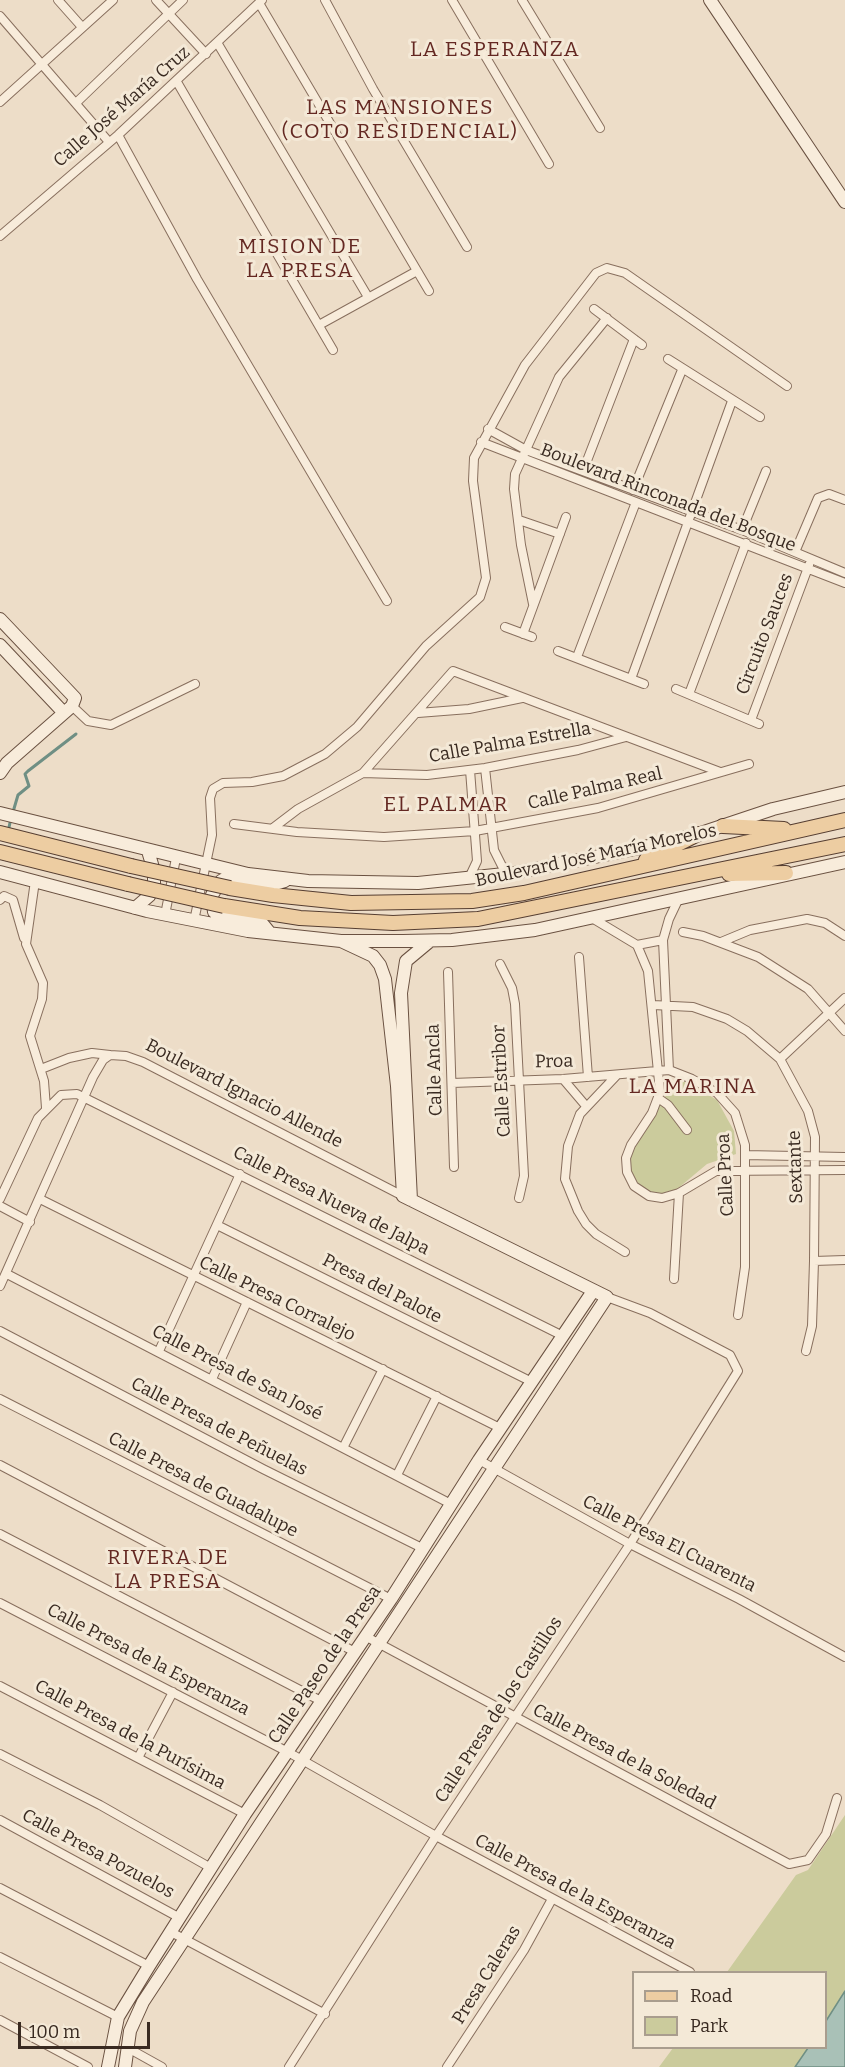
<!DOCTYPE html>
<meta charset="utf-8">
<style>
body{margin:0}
#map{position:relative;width:845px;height:2067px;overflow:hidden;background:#edddc8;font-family:Bitter,serif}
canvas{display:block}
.legend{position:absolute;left:632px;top:1971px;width:195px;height:78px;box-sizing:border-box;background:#f4e9d7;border:2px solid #a99d8e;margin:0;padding:8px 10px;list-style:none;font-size:18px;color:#392a21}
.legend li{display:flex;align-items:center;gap:12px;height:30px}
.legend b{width:30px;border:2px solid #a99d8e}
.scale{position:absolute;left:18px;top:2022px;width:132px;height:27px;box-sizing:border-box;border:3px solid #392a21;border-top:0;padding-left:8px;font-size:18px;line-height:21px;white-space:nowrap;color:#392a21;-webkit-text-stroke:4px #f4e9d7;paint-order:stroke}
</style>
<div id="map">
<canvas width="845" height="2067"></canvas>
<ul class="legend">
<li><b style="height:8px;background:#edcda2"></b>Road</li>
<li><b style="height:16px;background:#cbcb9c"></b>Park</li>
</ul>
<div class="scale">100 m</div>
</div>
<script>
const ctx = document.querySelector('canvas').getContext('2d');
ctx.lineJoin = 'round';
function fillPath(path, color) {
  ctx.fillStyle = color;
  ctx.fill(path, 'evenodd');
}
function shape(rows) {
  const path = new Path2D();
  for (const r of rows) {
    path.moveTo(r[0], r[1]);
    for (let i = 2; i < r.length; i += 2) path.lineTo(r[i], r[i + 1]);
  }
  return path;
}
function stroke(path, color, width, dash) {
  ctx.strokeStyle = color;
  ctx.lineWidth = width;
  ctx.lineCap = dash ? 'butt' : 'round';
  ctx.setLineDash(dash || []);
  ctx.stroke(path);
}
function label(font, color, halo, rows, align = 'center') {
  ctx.font = font + ' Bitter,serif';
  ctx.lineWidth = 6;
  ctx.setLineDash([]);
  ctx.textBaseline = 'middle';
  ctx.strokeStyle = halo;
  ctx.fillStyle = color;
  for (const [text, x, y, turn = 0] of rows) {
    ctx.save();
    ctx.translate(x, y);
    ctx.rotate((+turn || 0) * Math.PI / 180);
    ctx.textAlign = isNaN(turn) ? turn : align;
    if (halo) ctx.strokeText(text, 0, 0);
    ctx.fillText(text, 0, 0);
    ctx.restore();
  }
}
fillPath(shape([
 [685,1081,717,1100,734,1131,736,1154,707,1164,676,1190,664,1194,649,1192,640,1186,630,1171,630,1154,671,1087],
 [845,1815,845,2067,659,2067,673,2048,826,2048,826,1972,727,1972,796,1875,808,1870]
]), '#cbcb9c');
const water = shape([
 [845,1991,845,2067,795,2067,808,2048,826,2048,826,2021,845,1991]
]);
fillPath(water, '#a9c1b7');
stroke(water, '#6f8f84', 1.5);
stroke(shape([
 [13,812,18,795,29,786,25,774,28,771,76,734],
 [8,832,11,818]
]), '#6f8f84', 3);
const street = shape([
 [58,0,82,27],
 [156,0,206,54],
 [325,0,373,89,467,247],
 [452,0,549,164],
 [522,0,600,128],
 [259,3,429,291],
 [0,16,109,142],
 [218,44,368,297],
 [177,82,333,350],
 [0,102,113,0],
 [77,102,183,0],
 [118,135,197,279,387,601],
 [0,236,118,135,262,0],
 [594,309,642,345],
 [319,325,417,271],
 [668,359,760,417],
 [488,429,526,450,742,530,845,573],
 [481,442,845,583],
 [583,471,634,339],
 [633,490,682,370],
 [519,520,560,534],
 [742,530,766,471],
 [795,552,818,498,829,494,845,500],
 [533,604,521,545,514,489,515,474,559,377,607,318],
 [505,627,532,637],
 [523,634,566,517],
 [558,651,644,684],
 [577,657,636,502],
 [631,679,732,401],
 [676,689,759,724],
 [689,694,746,543],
 [72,706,88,721,111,725,195,684],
 [418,713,469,709,522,698],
 [751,720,809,565],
 [485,768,494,850,502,866,513,873],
 [363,773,427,775,485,768,578,750,626,737],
 [234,824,297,832,384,837,475,831,598,808,749,764],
 [273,828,298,809,363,773,453,671,720,772],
 [469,878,477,861,470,770],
 [35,881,26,944,43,983,42,999,30,1036,44,1081,46,1108],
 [0,900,4,896,13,900,24,938],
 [165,915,176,858],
 [592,918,637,945,648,971,660,1092,652,1113,631,1145,626,1158,627,1172,634,1186,649,1196,662,1198,679,1193,716,1171,845,1170],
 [194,921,212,835,210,798,213,789,223,783,252,782,283,776,325,754,357,727,426,646,480,597,486,578,473,481,474,458,525,365,596,273,607,268,625,273,787,386],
 [683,932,703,936,758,957,808,989,845,1031],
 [721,942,750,930,807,919,825,923,845,936],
 [637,945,663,940],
 [579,957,588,1077],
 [500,964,512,988,515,1004,524,1176,519,1198],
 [448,972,454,1167],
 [653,1005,693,1007,727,1019,747,1031,780,1059,808,1111,815,1137,814,1261,812,1326,806,1351],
 [780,1059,845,998],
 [41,1069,69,1058,92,1053,110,1055],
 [669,1070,663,940,669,919,679,898],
 [616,1076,580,1114,568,1146,565,1179,578,1211,586,1224,596,1234,625,1252],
 [563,1079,586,1106],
 [452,1083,563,1079,669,1070,692,1079,717,1093,735,1113,745,1145,745,1267,738,1315],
 [658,1098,668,1105,687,1130],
 [745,1155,845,1157],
 [0,1199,38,1118,61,1095,77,1094,563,1336],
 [40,1199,500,1428],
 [0,1206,30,1222],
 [217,1225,532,1382],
 [814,1261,845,1260],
 [7,1274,451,1504],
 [674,1279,679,1193],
 [0,1286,93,1077,103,1060,110,1055,126,1056,143,1062,403,1196],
 [0,1331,263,1469,424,1549],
 [159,1351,240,1174],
 [212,1379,247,1302],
 [0,1399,391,1599],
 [344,1446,383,1369],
 [479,1460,630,1544,739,1599,845,1657],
 [0,1465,355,1652],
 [397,1475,437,1396],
 [0,1534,323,1702],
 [0,1603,288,1752,436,1836,690,1972],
 [365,1636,789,1864,808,1860,826,1834,837,1798],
 [0,1686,245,1814],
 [0,1754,100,1805,211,1868],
 [138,1758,173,1692],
 [0,1820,180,1918],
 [0,1888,149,1966],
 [171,1932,325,2014],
 [0,1957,118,2017],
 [0,2020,88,2067],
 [126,2047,162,2067],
 [289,2067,436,1836,630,1544,738,1371,730,1355,650,1313,607,1297],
 [447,2067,524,1950,552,1899]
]);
const secondary = shape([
 [710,0,845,202],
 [0,619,75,698,72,706,7,763,0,773],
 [0,645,64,713],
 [0,813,248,874,308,881,418,883,514,873,640,848,698,834,773,809,845,792],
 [0,872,147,911,248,931,341,941,403,941,452,940,535,930,845,862],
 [135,908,149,896,154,887,154,871,148,851],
 [270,933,261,922,221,916,214,912,212,895,221,881,226,878,268,886,285,881],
 [411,1200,401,993,406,961,430,941],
 [108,2067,118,2017,149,1966,245,1814,391,1599,479,1460,593,1291],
 [125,2067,130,2031,143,2002,607,1297,403,1196,397,1086,385,979,380,965,373,956,341,941]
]);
const primary = shape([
 [723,826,784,829],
 [0,833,131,866],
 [0,852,128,884],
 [646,860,698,834],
 [729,874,786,873],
 [230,888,273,895,351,903,472,901,524,893,845,820],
 [224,906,300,918,393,923,478,919,845,844]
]);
stroke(street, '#886f5e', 10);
stroke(secondary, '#6a5141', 14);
stroke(primary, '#563e31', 16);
stroke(street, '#f8ecdb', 8);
stroke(secondary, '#f8ecdb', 12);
stroke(primary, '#edcda2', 14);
const primaryBridge = shape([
 [131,866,230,888],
 [128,884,224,906]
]);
stroke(primaryBridge, '#563e31', 16, []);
stroke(primaryBridge, '#edcda2', 14);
label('18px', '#392a21', '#f4e9d7', [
 ["Calle José María Cruz",122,107,-41],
 ["Boulevard Rinconada del Bosque",668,498,21],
 ["Circuito Sauces",765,634,-69],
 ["Calle Palma Estrella",510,743,-10],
 ["Calle Palma Real",595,789,-13],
 ["Boulevard José María Morelos",596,856,-12],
 ["Proa",554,1062,-1],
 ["Calle Ancla",435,1070,-92],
 ["Calle Estribor",502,1081,-93],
 ["Boulevard Ignacio Allende",244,1094,27],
 ["Sextante",796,1167,-92],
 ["Calle Proa",726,1175,-93],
 ["Calle Presa Nueva de Jalpa",331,1201,27],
 ["Presa del Palote",382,1289,27],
 ["Calle Presa Corralejo",277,1299,26],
 ["Calle Presa de San José",237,1373,27],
 ["Calle Presa de Peñuelas",219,1427,27],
 ["Calle Presa de Guadalupe",203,1485,27],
 ["Calle Presa El Cuarenta",669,1544,27],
 ["Calle Presa de la Esperanza",148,1660,27],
 ["Calle Paseo de la Presa",325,1665,-56],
 ["Calle Presa de los Castillos",499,1710,-57],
 ["Calle Presa de la Purísima",130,1735,28],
 ["Calle Presa de la Soledad",624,1757,28],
 ["Calle Presa Pozuelos",98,1854,28],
 ["Calle Presa de la Esperanza",575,1892,28],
 ["Presa Caleras",487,1975,-58]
]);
ctx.letterSpacing = '1.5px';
label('21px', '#642822', '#f4e9d7', [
 ["LA ESPERANZA",495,50],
 ["LAS MANSIONES",400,108],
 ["(COTO RESIDENCIAL)",400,132],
 ["MISION DE",300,247],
 ["LA PRESA",300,271],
 ["EL PALMAR",446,805],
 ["LA MARINA",693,1087],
 ["RIVERA DE",168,1558],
 ["LA PRESA",168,1582]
]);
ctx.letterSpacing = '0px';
</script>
